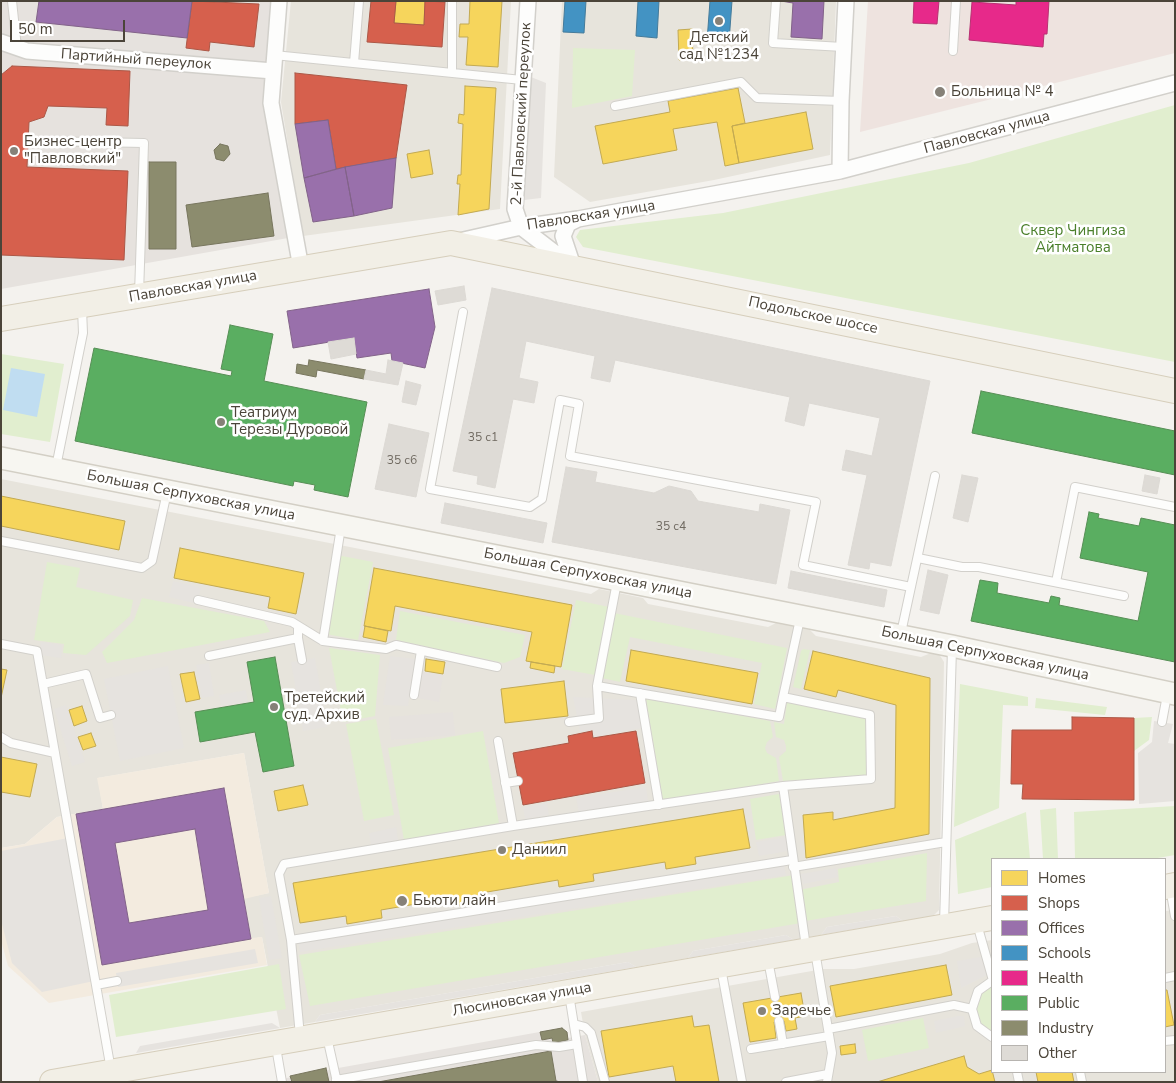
<!DOCTYPE html>
<meta charset="utf-8">
<style>
body{margin:0}
#map{position:relative;width:1176px;height:1083px;overflow:hidden;background:#f4f2ee;font-family:"Nunito Sans",sans-serif}
canvas{display:block}
.frame{position:absolute;inset:0;border:2px solid #4b4439;pointer-events:none}
.legend{position:absolute;left:991px;top:858px;width:175px;height:215px;box-sizing:border-box;background:#fff;border:1px solid #b7b4b0;margin:0;padding:6px 9px;list-style:none;font-size:15px;color:#4b4439}
.legend li{display:flex;align-items:center;gap:10px;height:25px}
.legend b{width:25px;border:1px solid #b7b4b0}
.scale{position:absolute;left:10px;top:20px;width:115px;height:22px;box-sizing:border-box;border:2px solid #4b4439;border-top:0;padding-left:6px;font-size:15px;line-height:18px;white-space:nowrap;color:#4b4439;-webkit-text-stroke:4px #fff;paint-order:stroke}
</style>
<div id="map">
<canvas width="1176" height="1083"></canvas>
<div class="frame"></div>
<ul class="legend">
<li><b style="height:14px;background:#f6d55c"></b>Homes</li>
<li><b style="height:14px;background:#d6604d"></b>Shops</li>
<li><b style="height:14px;background:#9970ab"></b>Offices</li>
<li><b style="height:14px;background:#4393c3"></b>Schools</li>
<li><b style="height:14px;background:#e7298a"></b>Health</li>
<li><b style="height:14px;background:#5aae61"></b>Public</li>
<li><b style="height:14px;background:#8c8c6e"></b>Industry</li>
<li><b style="height:14px;background:#dedbd6"></b>Other</li>
</ul>
<div class="scale">50 m</div>
</div>
<script>
const ctx = document.querySelector('canvas').getContext('2d');
ctx.lineJoin = 'round';
function fillPath(path, color) {
  ctx.fillStyle = color;
  ctx.fill(path, 'evenodd');
}
function shape(rows) {
  const path = new Path2D();
  for (const r of rows) {
    path.moveTo(r[0], r[1]);
    for (let i = 2; i < r.length; i += 2) path.lineTo(r[i], r[i + 1]);
  }
  return path;
}
function stroke(path, color, width, dash) {
  ctx.strokeStyle = color;
  ctx.lineWidth = width;
  ctx.lineCap = dash ? 'butt' : 'round';
  ctx.setLineDash(dash || []);
  ctx.stroke(path);
}
function label(font, color, halo, rows, align = 'center') {
  ctx.font = font + ' "Nunito Sans",sans-serif';
  ctx.lineWidth = 5;
  ctx.setLineDash([]);
  ctx.textBaseline = 'middle';
  ctx.strokeStyle = halo;
  ctx.fillStyle = color;
  for (const [text, x, y, turn = 0] of rows) {
    ctx.save();
    ctx.translate(x, y);
    ctx.rotate((+turn || 0) * Math.PI / 180);
    ctx.textAlign = isNaN(turn) ? turn : align;
    if (halo) ctx.strokeText(text, 0, 0);
    ctx.fillText(text, 0, 0);
    ctx.restore();
  }
}
fillPath(shape([
 [291,1,511,1,500,209,303,236,281,102],
 [562,1,836,1,830,155,714,180,590,202,554,177],
 [1,479,591,594,599,589,643,598,648,604,768,627,776,623,810,630,816,636,921,657,931,653,939,654,944,662,939,910,933,916,903,921,896,916,827,927,821,935,794,940,786,935,693,951,688,958,636,967,628,962,320,1015,315,1022,280,1028,262,937,251,939,244,898,269,893,244,753,98,778,103,809,57,817,25,844,1,848],
 [1175,910,1175,1082,598,1082,585,1035,581,1012,823,969,854,969,940,954,972,943,992,940,992,1072,1165,1072,1165,911]
]), '#e7e4dc');
fillPath(shape([
 [244,753,269,893,244,899,251,938,262,937,267,965,49,1003,8,966,1,940,1,848,25,844,57,817,103,809,97,778]
]), '#f3ebdf');
fillPath(shape([
 [1,1,272,1,264,101,288,238,1,289],
 [423,672,443,675,439,702,418,698],
 [453,712,455,735,391,740,389,717],
 [562,1028,567,1032,568,1038,585,1035,598,1082,271,1082,326,1068,327,1070]
]), '#e6e2de');
fillPath(shape([
 [868,1,1175,1,1175,53,860,132]
]), '#eee3df');
fillPath(shape([
 [573,48,635,50,632,96,572,108],
 [1175,105,1175,362,583,247,576,237,580,230,723,213,969,163],
 [1,354,64,364,50,442,1,434],
 [337,555,373,562,358,640,326,634],
 [47,562,80,568,76,587,133,600,130,616,86,655,63,653,64,644,34,640],
 [142,598,264,621,270,632,107,663,102,652,134,620],
 [576,600,609,607,595,675,562,669],
 [400,611,525,635,520,657,504,663,396,640],
 [614,613,787,648,775,709,754,704,762,663,630,637,620,682,602,678],
 [329,648,380,655,375,716,343,722],
 [803,649,810,650,801,689,793,687,801,651],
 [960,684,1028,697,1028,706,1003,705,999,808,954,827],
 [1036,698,1107,707,1105,715,1035,708],
 [646,699,770,721,773,737,767,742,765,748,767,753,776,758,779,781,663,801],
 [787,702,867,718,868,776,783,781,779,757,786,751,786,746,784,740,776,737,774,722,784,724],
 [1152,717,1149,740,1134,751,1134,718],
 [376,719,394,815,364,821,346,724],
 [483,731,499,823,404,840,388,748],
 [779,794,786,835,756,840,750,799],
 [1175,806,1175,855,1152,859,1075,859,1074,812],
 [1056,808,1058,859,1043,859,1040,810],
 [1026,812,1030,859,992,859,992,887,958,894,955,840],
 [927,853,926,901,805,921,799,890,839,882,838,869],
 [794,875,801,923,310,1006,299,955],
 [279,964,286,1009,116,1037,109,995],
 [992,984,992,1035,980,1024,975,1008,981,992],
 [923,1018,929,1048,868,1061,862,1030]
]), '#e1eecf');
fillPath(shape([
 [531,77,546,83,541,198,524,200],
 [173,581,201,588,197,604,169,597],
 [41,642,62,645,61,658,39,655],
 [390,656,415,659,408,706,383,705],
 [315,658,327,727,303,731,291,662],
 [209,663,214,696,202,698,196,665],
 [168,666,184,748,120,761,104,679],
 [246,690,248,702,221,706,219,695],
 [573,697,638,700,642,728,595,737,593,730,580,732],
 [66,705,85,762,72,766,54,709],
 [1154,721,1173,724,1168,743,1175,744,1175,801,1139,804,1138,753,1152,742],
 [646,787,648,801,579,812,576,798],
 [547,803,549,815,525,819,523,807],
 [396,827,398,840,371,845,369,833],
 [786,837,788,851,759,856,756,842],
 [68,838,94,981,42,992,12,963,1,920,1,851],
 [784,865,786,875,300,952,298,942],
 [836,868,838,877,803,884,801,874],
 [271,896,282,958,269,960,259,898],
 [896,916,903,921,821,935,827,927],
 [786,935,794,940,688,958,693,951],
 [255,949,258,963,118,987,116,973],
 [986,956,991,973,961,988,957,961],
 [628,962,636,967,315,1022,320,1015],
 [958,1016,964,1016,965,1026,936,1033,934,1021],
 [272,1023,280,1028,136,1053,140,1046]
]), '#e6e3df');
fillPath(shape([
 [11,368,45,374,37,417,3,410]
]), '#c0ddf1');
const homes = shape([
 [396,1,425,1,424,25,394,23,396,1],
 [470,1,502,1,498,67,466,65,468,37,459,37,460,24,469,24,470,1],
 [692,29,693,59,679,60,678,30,692,29],
 [465,86,496,88,489,209,458,215,460,184,457,184,458,175,461,175,463,124,458,123,459,114,464,115,465,86],
 [738,88,745,123,732,126,739,163,725,166,717,122,673,129,677,150,603,164,595,126,670,112,668,101,738,88],
 [806,112,813,149,739,163,732,126,806,112],
 [429,150,433,174,411,178,407,154,429,150],
 [1,496,125,521,119,550,1,526,1,496],
 [180,548,304,573,296,614,268,608,270,597,174,578,180,548],
 [374,568,572,605,561,667,526,661,532,632,395,606,391,631,364,626,374,568],
 [365,626,388,631,386,642,363,637,365,626],
 [631,650,758,673,752,704,626,681,631,650],
 [813,651,930,678,929,834,806,858,803,815,833,812,833,820,895,808,896,705,838,690,836,697,804,689,813,651],
 [426,659,445,662,443,674,425,671,426,659],
 [531,662,555,666,554,673,530,668,531,662],
 [1,669,7,670,1,698,1,669],
 [194,672,200,699,186,702,180,674,194,672],
 [564,681,568,716,505,723,501,689,564,681],
 [82,706,87,721,74,726,69,710,82,706],
 [91,733,96,746,83,750,78,737,91,733],
 [1,757,37,764,30,797,1,792,1,757],
 [303,785,308,805,278,811,274,791,303,785],
 [743,809,750,848,695,857,696,864,666,869,665,862,593,874,594,881,559,887,558,880,487,892,488,900,453,906,451,898,381,910,382,918,347,924,346,916,300,923,293,883,743,809],
 [946,965,952,995,836,1017,830,986,946,965],
 [1165,990,1167,990,1174,1025,1165,1027,1165,990],
 [801,993,805,1016,795,1018,797,1029,786,1031,784,1021,774,1022,776,1038,750,1042,743,1003,801,993],
 [692,1016,694,1027,709,1025,719,1082,676,1082,673,1066,609,1077,601,1031,692,1016],
 [855,1044,856,1053,841,1055,840,1046,855,1044],
 [964,1056,967,1067,979,1074,992,1070,995,1082,877,1082,964,1056],
 [1036,1072,1072,1072,1074,1082,1038,1082,1036,1072]
]);
fillPath(homes, '#f6d55c');
stroke(homes, '#c3aa52', 1);
const shops = shape([
 [192,1,259,4,254,47,210,42,209,51,186,48,192,1],
 [371,1,396,1,394,23,424,25,425,1,445,2,442,47,367,42,371,1],
 [12,66,130,71,128,126,106,125,107,108,48,106,44,117,29,122,27,167,128,171,124,260,1,255,1,75,12,66],
 [295,73,407,85,396,158,336,169,328,120,295,124,295,73],
 [1072,717,1134,718,1134,800,1022,799,1023,784,1011,784,1012,730,1072,730,1072,717],
 [592,731,593,738,636,731,645,783,523,805,513,753,569,743,568,736,592,731]
]);
fillPath(shops, '#d6604d');
stroke(shops, '#ac5847', 1);
const offices = shape([
 [39,1,192,1,187,38,36,22,39,1],
 [824,1,822,39,791,37,793,3,781,1,824,1],
 [328,120,336,169,304,178,295,124,328,120],
 [396,158,392,208,354,216,345,167,396,158],
 [345,167,354,216,313,222,304,178,345,167],
 [429,289,435,327,425,368,392,361,391,353,357,358,354,338,293,348,287,311,429,289],
 [224,788,251,939,102,965,76,814,224,788],
 [195,829,208,910,129,923,115,843,195,829]
]);
fillPath(offices, '#9970ab');
stroke(offices, '#826389', 1);
const schools = shape([
 [565,1,586,1,584,33,563,32,565,1],
 [638,1,659,1,657,38,636,36,638,1],
 [710,1,732,1,729,42,707,41,710,1]
]);
fillPath(schools, '#4393c3');
stroke(schools, '#457b9a', 1);
const health = shape([
 [914,1,939,1,937,24,913,23,914,1],
 [1016,1,1049,1,1047,34,1044,34,1043,47,969,40,972,2,1016,5,1016,1]
]);
fillPath(health, '#e7298a');
stroke(health, '#b83172', 1);
const public = shape([
 [230,325,273,334,264,381,367,402,348,497,314,490,315,485,294,481,293,486,75,441,94,348,231,376,232,371,221,369,230,325],
 [981,391,1175,431,1175,475,972,433,981,391],
 [1089,512,1099,514,1098,518,1139,526,1141,518,1175,525,1175,662,971,621,980,580,998,583,997,593,1049,603,1051,596,1060,598,1059,605,1138,621,1148,572,1080,558,1089,512],
 [275,657,294,766,263,772,255,732,200,742,195,712,254,702,247,662,275,657]
]);
fillPath(public, '#5aae61');
stroke(public, '#568e55', 1);
const industry = shape([
 [220,144,228,146,230,154,224,161,216,159,214,150,220,144],
 [149,162,176,162,176,249,149,249,149,162],
 [268,193,274,236,192,247,186,205,268,193],
 [309,360,366,370,364,379,317,370,316,377,296,373,297,364,308,366,309,360],
 [562,1028,567,1032,568,1040,553,1043,552,1038,542,1040,540,1032,562,1028],
 [551,1051,556,1081,561,1082,378,1082,551,1051],
 [326,1068,329,1082,292,1082,290,1076,326,1068]
]);
fillPath(industry, '#8c8c6e');
stroke(industry, '#78765e', 1);
const building = shape([
 [464,286,466,300,438,305,435,291,464,286],
 [492,288,930,381,891,566,870,562,869,569,848,565,867,475,842,470,846,450,872,456,880,418,809,403,804,426,785,421,790,397,615,360,610,382,591,378,595,356,526,341,519,378,538,382,534,403,513,399,495,488,477,484,478,476,453,471,492,288],
 [354,338,356,354,331,359,328,342,354,338],
 [388,360,403,363,398,385,364,379,366,370,386,374,388,360],
 [406,381,421,385,416,405,402,402,406,381],
 [389,424,429,433,416,497,375,489,389,424],
 [566,467,597,472,595,482,654,493,669,486,691,491,698,501,759,512,760,504,790,510,776,584,552,542,566,467],
 [962,475,978,478,968,522,953,518,962,475],
 [1145,475,1160,478,1157,494,1142,491,1145,475],
 [445,503,547,523,543,543,441,523,445,503],
 [928,570,948,575,939,614,920,610,928,570],
 [791,571,887,590,884,607,788,588,791,571]
]);
fillPath(building, '#dedbd6');
stroke(building, '#dcd9d4', 1);
const lane = shape([
 [12,1,17,48],
 [776,1,773,43,843,47],
 [953,51,956,1],
 [274,55,522,80],
 [354,63,359,1],
 [452,73,452,1],
 [615,106,741,82,757,98,841,101],
 [39,141,144,143,139,294],
 [463,312,430,489,530,507,542,499,560,400,579,404,570,456,816,502,803,565,911,587],
 [56,467,83,333,82,309],
 [1,541,142,568,152,561,167,492],
 [918,558,962,567,979,567,1124,596],
 [1056,582,1075,487,1175,507],
 [198,600,292,622,323,641,386,649,396,645,497,667],
 [901,633,935,476],
 [298,638,302,660],
 [323,641,341,527],
 [1,644,37,651,111,1070],
 [209,656,298,638,298,628],
 [43,684,86,674,100,718,111,715],
 [597,686,779,717,783,697,870,715,871,779,783,786],
 [640,693,659,805],
 [414,695,421,651],
 [783,697,800,619],
 [569,722,599,718,597,686,617,582],
 [1162,722,1167,695],
 [1,737,11,743,55,753],
 [505,783,518,781],
 [513,826,783,786,806,947],
 [793,867,946,842],
 [1170,888,1175,916],
 [944,924,952,648],
 [977,924,992,977],
 [291,940,792,860],
 [815,951,832,1053,827,1082],
 [768,960,775,997],
 [721,968,742,1082],
 [1165,978,1175,976],
 [992,981,978,991,972,1009,977,1026,992,1037],
 [96,985,117,981],
 [569,994,583,1082],
 [779,1021,783,1044],
 [574,1024,585,1027,591,1033,605,1082],
 [828,1029,954,1005,972,1009],
 [300,1036,291,940,279,874,284,864,513,826,498,741],
 [327,1037,337,1082],
 [1165,1041,1175,1040],
 [276,1047,282,1082],
 [751,1049,829,1036],
 [1017,1072,1019,1082],
 [1080,1072,1082,1082],
 [336,1080,536,1045,559,1047,577,1044],
 [786,1082,828,1074]
]);
const street = shape([
 [279,1,271,103,301,268],
 [528,1,515,209,521,227,568,263],
 [1,42,27,51,273,71],
 [840,171,841,101,846,1],
 [459,241,521,227,578,219,840,171,1175,83],
 [573,266,563,236,568,224,578,219]
]);
const secondary = shape([
 [1,458,952,646,1175,694]
]);
const primary = shape([
 [1,319,451,243,1175,391],
 [1165,887,1175,885],
 [52,1082,992,918]
]);
stroke(lane, '#d2d0cb', 10);
stroke(street, '#d2d0cb', 18);
stroke(secondary, '#d3cfc5', 24);
stroke(primary, '#d6cebb', 26);
stroke(lane, '#fdfdfc', 8);
stroke(street, '#fdfdfc', 15);
stroke(secondary, '#f7f6f1', 21);
stroke(primary, '#f2efe6', 24);
for (const [x, y, r, color] of [
 [719,21,5,"#868178"],
 [940,92,6,"#868178"],
 [14,151,5,"#868178"],
 [221,422,5,"#868178"],
 [274,707,5,"#868178"],
 [502,850,5,"#868178"],
 [402,901,6,"#868178"],
 [762,1011,5,"#868178"]
]) {
  const dot = new Path2D();
  dot.arc(x, y, r, 0, 2 * Math.PI);
  ctx.fillStyle = color;
  ctx.fill(dot);
  stroke(dot, '#fff', 2);
}
label('12px', '#706a61', null, [
 ["35 с1",483,438],
 ["35 с6",402,461],
 ["35 с4",671,527]
]);
label('15px', '#4b4439', '#fff', [
 ["Детский",719,38,"center"],
 ["сад №1234",719,55,"center"],
 ["Больница № 4",951,92],
 ["Бизнес-центр",24,142],
 ["\"Павловский\"",24,159],
 ["Театриум",231,413],
 ["Терезы Дуровой",231,430],
 ["Третейский",284,698],
 ["суд. Архив",284,715],
 ["Даниил",512,850],
 ["Бьюти лайн",413,901],
 ["Заречье",772,1011]
], 'left');
label('15px', '#4b4439', '#fff', [
 ["Партийный переулок",136,60,4],
 ["2-й Павловский переулок",522,114,-87],
 ["Павловская улица",987,133,-15],
 ["Павловская улица",591,216,-9],
 ["Павловская улица",193,287,-10],
 ["Подольское шоссе",813,316,12],
 ["Большая Серпуховская улица",191,496,11],
 ["Большая Серпуховская улица",588,574,11],
 ["Большая Серпуховская улица",985,654,12],
 ["Люсиновская улица",522,1000,-10]
]);
label('15px', '#4a7f2a', '#fff', [
 ["Сквер Чингиза",1073,231],
 ["Айтматова",1073,248]
]);
</script>
